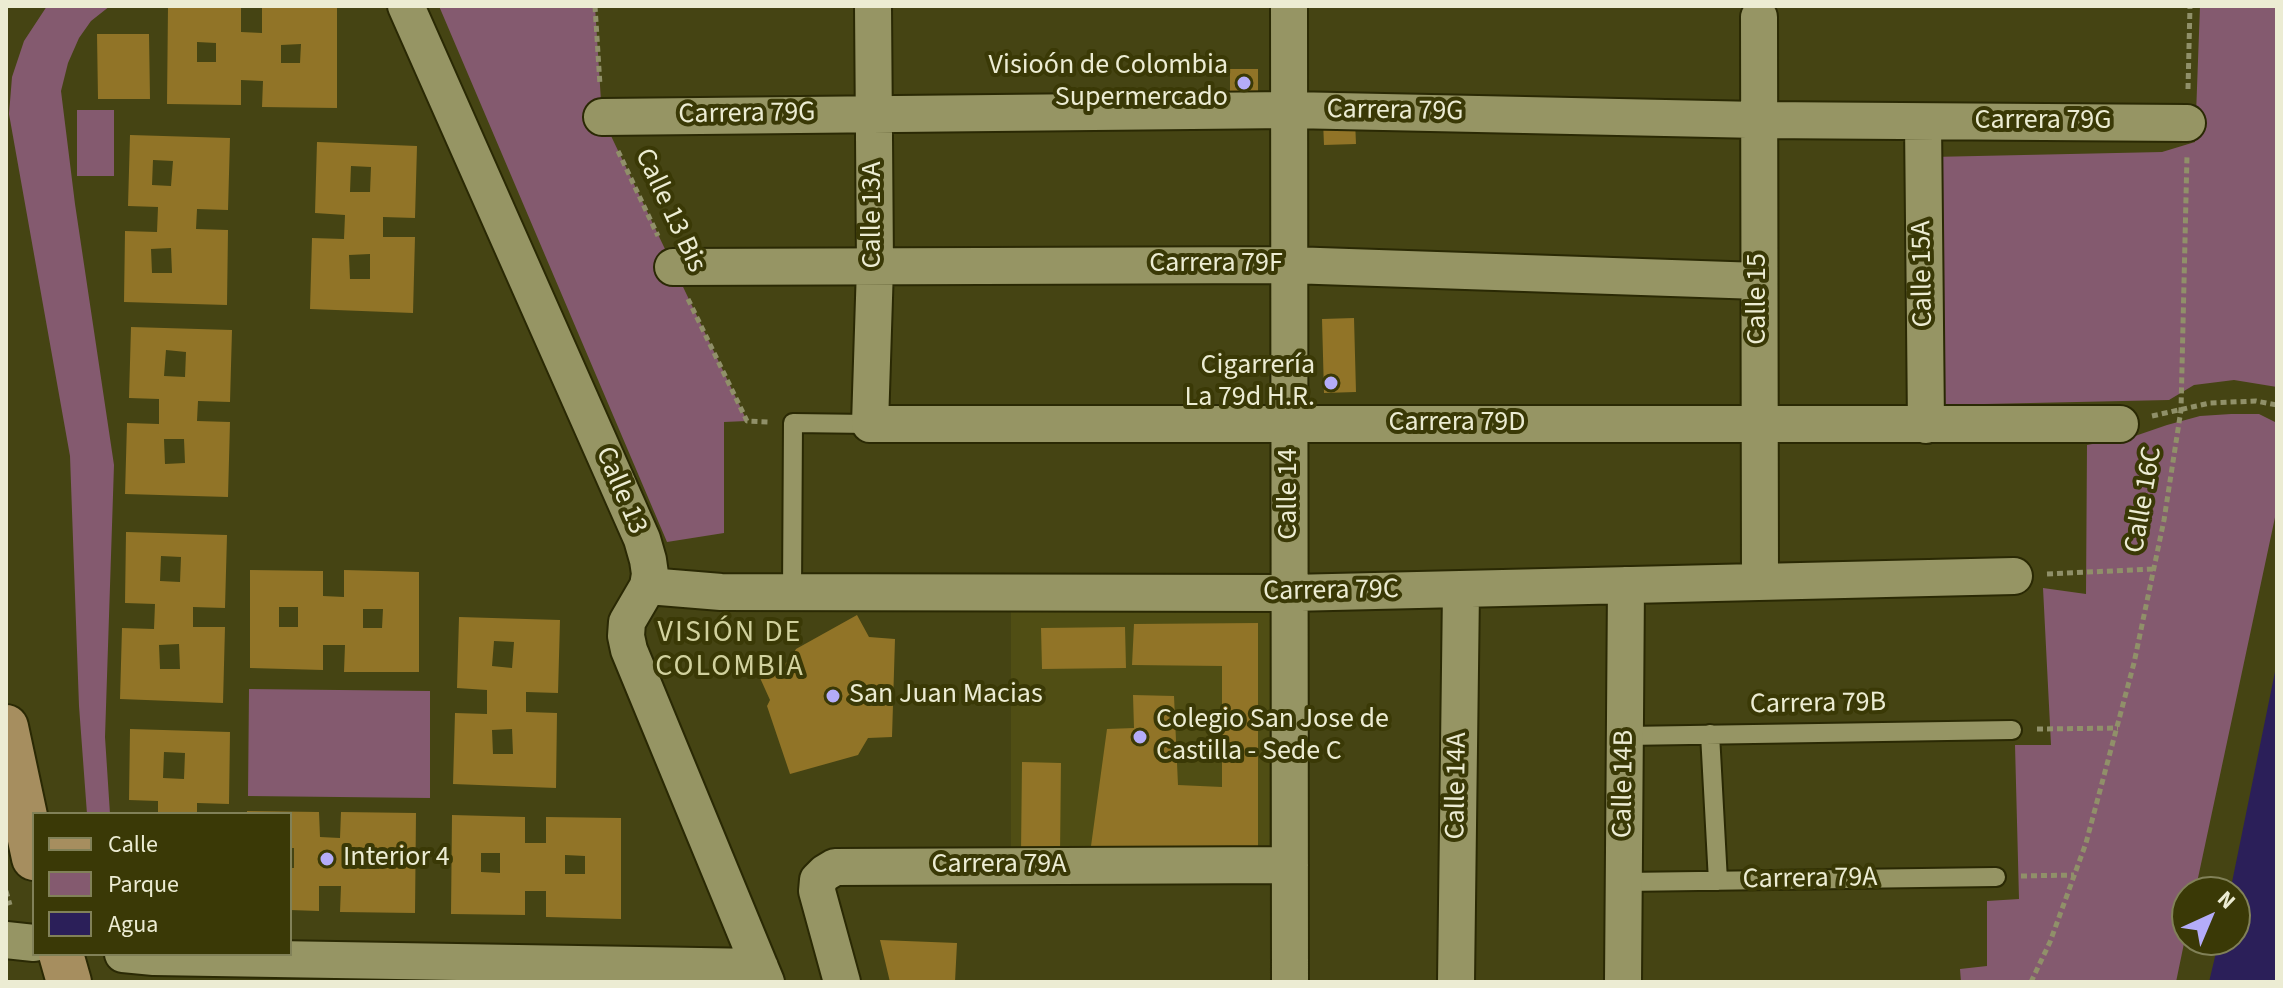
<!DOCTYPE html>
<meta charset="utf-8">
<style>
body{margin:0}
#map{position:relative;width:2283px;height:988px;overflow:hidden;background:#454413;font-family:"Source Sans 3",sans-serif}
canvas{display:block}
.frame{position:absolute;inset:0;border:8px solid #ececd3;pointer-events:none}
.legend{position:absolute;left:32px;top:812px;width:260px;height:144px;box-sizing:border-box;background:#3a3906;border:2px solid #818158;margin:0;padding:10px 14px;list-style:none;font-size:24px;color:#ececd3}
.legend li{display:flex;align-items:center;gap:16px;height:40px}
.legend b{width:40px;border:2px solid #818158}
.north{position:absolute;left:2171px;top:876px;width:80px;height:80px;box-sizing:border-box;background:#3a3906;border:2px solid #818158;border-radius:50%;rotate:44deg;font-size:22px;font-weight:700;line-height:32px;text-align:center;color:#ececd3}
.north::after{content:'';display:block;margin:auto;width:28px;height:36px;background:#b4acf9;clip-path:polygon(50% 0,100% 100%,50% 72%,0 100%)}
</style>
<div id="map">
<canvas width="2283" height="988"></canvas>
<div class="frame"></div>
<ul class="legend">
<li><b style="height:10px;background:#a68e5f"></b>Calle</li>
<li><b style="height:22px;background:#845a6f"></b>Parque</li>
<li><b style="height:22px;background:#2b1f59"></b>Agua</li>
</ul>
<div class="north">N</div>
</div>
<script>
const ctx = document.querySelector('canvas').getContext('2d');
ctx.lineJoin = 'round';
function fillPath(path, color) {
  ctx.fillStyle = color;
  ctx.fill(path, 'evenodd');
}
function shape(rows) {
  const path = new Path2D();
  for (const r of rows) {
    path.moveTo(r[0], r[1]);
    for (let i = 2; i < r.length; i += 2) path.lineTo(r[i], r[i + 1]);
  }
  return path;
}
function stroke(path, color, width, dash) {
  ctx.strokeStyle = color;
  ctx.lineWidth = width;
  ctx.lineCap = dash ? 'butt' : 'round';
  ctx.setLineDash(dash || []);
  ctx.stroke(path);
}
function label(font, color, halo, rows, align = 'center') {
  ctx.font = font + ' "Source Sans 3",sans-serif';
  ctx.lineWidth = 8;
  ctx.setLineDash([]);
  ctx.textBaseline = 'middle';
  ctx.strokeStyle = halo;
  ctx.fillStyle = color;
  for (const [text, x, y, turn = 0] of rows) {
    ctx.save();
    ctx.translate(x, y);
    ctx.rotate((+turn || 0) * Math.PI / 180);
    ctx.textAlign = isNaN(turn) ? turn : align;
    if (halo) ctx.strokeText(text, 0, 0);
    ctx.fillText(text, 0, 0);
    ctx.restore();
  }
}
fillPath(shape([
 [1011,610,1270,612,1269,863,1011,861]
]), '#504e14');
fillPath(shape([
 [47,6,110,6,91,21,79,38,68,63,61,91,75,204,114,465,105,737,110,814,87,814,79,706,70,456,9,114,12,77,24,41],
 [439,6,595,6,602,117,747,421,724,422,724,533,667,542],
 [2200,6,2277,6,2277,387,2234,380,2194,385,2169,400,1939,405,1931,157,2162,152,2195,142],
 [77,110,114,110,114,176,77,176],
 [2231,414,2259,414,2277,423,2277,508,2195,892,2187,892,2187,929,2176,982,1961,982,1960,969,1987,966,1987,901,2019,899,2015,745,2051,745,2043,588,2086,594,2087,445,2135,436,2167,425,2200,416],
 [249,689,430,691,430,798,248,796]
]), '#845a6f');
fillPath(shape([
 [2277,662,2277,982,2209,982,2219,940,2235,940,2235,892,2230,892]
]), '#2b1f59');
fillPath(shape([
 [168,6,241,6,241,32,262,33,262,6,337,7,337,108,262,107,263,81,241,80,241,105,167,104],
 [197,42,216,43,216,62,197,62],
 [301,44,300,63,281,63,281,45],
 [97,34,149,34,150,99,98,99],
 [1230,69,1258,69,1258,96,1230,97],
 [1355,120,1356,144,1324,145,1323,121],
 [130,135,230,138,228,210,197,209,196,229,228,230,227,305,124,302,125,231,157,232,158,207,128,206],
 [153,160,173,161,171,186,152,185],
 [171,248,172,273,152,273,151,249],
 [317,142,417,146,415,218,383,217,383,237,415,237,413,313,310,309,312,238,344,239,345,215,315,213],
 [351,166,371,167,370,192,350,192],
 [370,254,370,279,350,279,349,255],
 [1354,318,1356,392,1324,393,1322,319],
 [131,327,232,330,230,402,198,401,197,421,230,422,228,497,125,494,127,423,159,424,159,399,129,398],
 [166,350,186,352,185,377,164,376],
 [164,439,184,439,185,463,165,464],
 [126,532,227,535,225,608,193,607,193,627,225,627,223,703,120,699,122,628,154,629,155,604,125,603],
 [161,556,181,557,180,582,160,581],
 [179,644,180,669,160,669,159,645],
 [250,570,323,571,323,596,344,597,344,570,419,572,419,672,344,672,345,645,323,645,323,670,250,668],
 [279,607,298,607,298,627,279,627],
 [363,609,383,609,382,628,363,628],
 [857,615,869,637,895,639,892,737,868,738,858,755,790,774,767,706,770,700,756,669,789,662,796,649],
 [459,617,560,620,558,693,526,692,526,712,557,713,556,788,453,784,455,713,487,714,487,690,457,688],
 [494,641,514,642,512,668,492,666],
 [512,729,513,754,493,754,492,730],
 [1258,623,1258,850,1091,846,1107,729,1134,728,1133,695,1174,696,1178,785,1222,787,1222,666,1132,665,1134,624],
 [1125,627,1126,668,1042,669,1041,628],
 [130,729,230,732,229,804,197,803,197,814,158,814,158,801,129,800],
 [164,752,185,753,184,779,163,778],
 [1022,762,1061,763,1060,854,1021,853],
 [247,811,319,812,320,837,340,838,341,812,416,813,415,913,340,912,341,886,319,886,319,911,290,910,290,868,294,868,294,848,290,848,290,814,247,814],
 [359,850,379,850,379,869,360,869],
 [452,815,525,817,525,843,546,843,546,817,621,818,621,919,546,917,546,891,525,891,525,915,451,914],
 [481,853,500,853,500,873,481,872],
 [565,855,585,856,585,874,565,874],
 [880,940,957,943,955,982,890,982]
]), '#917427');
const lane = shape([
 [792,592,793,423,870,424],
 [1710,734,1718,881],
 [1625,736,2012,730],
 [1624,882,1996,877]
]);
const street = shape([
 [406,6,642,539,648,560,650,574,648,586,627,622,626,636,629,650,766,982],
 [873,6,875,267,870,424,2120,424],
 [1289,6,1290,982],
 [1759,17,1760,582],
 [602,117,1290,110,1759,120,2187,123],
 [1923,122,1926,425],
 [673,267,1290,265,1759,281],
 [648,586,721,592,1290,593,2014,576],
 [6,940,34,943],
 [123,954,154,957,760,967],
 [842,982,817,891,818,880,825,873,835,867,1290,865],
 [1456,982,1461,590],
 [1623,982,1626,585]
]);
const secondary = shape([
 [6,727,34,858],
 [61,954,69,982]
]);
stroke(lane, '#2a2904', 22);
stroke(street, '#2a2904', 40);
stroke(secondary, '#2a2904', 48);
stroke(shape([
 [595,6,600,85],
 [2188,89,2190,6],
 [618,151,658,236],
 [688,299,747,421,770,422],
 [2152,416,2210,403,2256,401,2277,405],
 [2047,574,2153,569],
 [2037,729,2118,728],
 [2021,876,2074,875],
 [6,891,10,905],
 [2031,982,2050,942,2086,843,2134,663,2164,520,2181,410,2187,155]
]), '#909069', 5, [6, 4]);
stroke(lane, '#969564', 18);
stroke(street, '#969564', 36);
stroke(secondary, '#a68e5f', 44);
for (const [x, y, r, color] of [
 [1244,83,8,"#b4acf9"],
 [1331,383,8,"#b4acf9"],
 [833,696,8,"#b4acf9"],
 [1140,737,8,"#b4acf9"],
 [327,859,8,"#b4acf9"]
]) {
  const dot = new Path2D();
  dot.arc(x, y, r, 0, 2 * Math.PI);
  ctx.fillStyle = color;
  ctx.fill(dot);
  stroke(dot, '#3a3906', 3);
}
label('28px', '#ececd3', '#3a3906', [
 ["Visioón de Colombia",1228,67,"right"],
 ["Supermercado",1228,99,"right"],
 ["Cigarrería",1315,367,"right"],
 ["La 79d H.R.",1315,399,"right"],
 ["San Juan Macias",849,696],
 ["Colegio San Jose de",1156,721],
 ["Castilla - Sede C",1156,753],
 ["Interior 4",343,859]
], 'left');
label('28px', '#ececd3', '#3a3906', [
 ["Carrera 79G",1395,112,1],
 ["Carrera 79G",747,115,-1],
 ["Carrera 79G",2043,122],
 ["Calle 13 Bis",669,211,65],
 ["Calle 13A",874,215,-90],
 ["Carrera 79F",1216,265],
 ["Calle 15A",1924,274,-91],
 ["Calle 15",1759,299,-90],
 ["Carrera 79D",1457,424],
 ["Calle 13",620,491,67],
 ["Calle 14",1290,494,-90],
 ["Calle 16C",2145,500,-80],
 ["Carrera 79C",1331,592,-1],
 ["Carrera 79B",1818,705,-1],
 ["Calle 14B",1625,784,-89],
 ["Calle 14A",1458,786,-89],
 ["Carrera 79A",999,866],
 ["Carrera 79A",1810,880,-1]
]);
ctx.letterSpacing = '2px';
label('30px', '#d1d19e', '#3a3906', [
 ["VISIÓN DE",730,634],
 ["COLOMBIA",730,668]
]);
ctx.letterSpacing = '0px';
</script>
